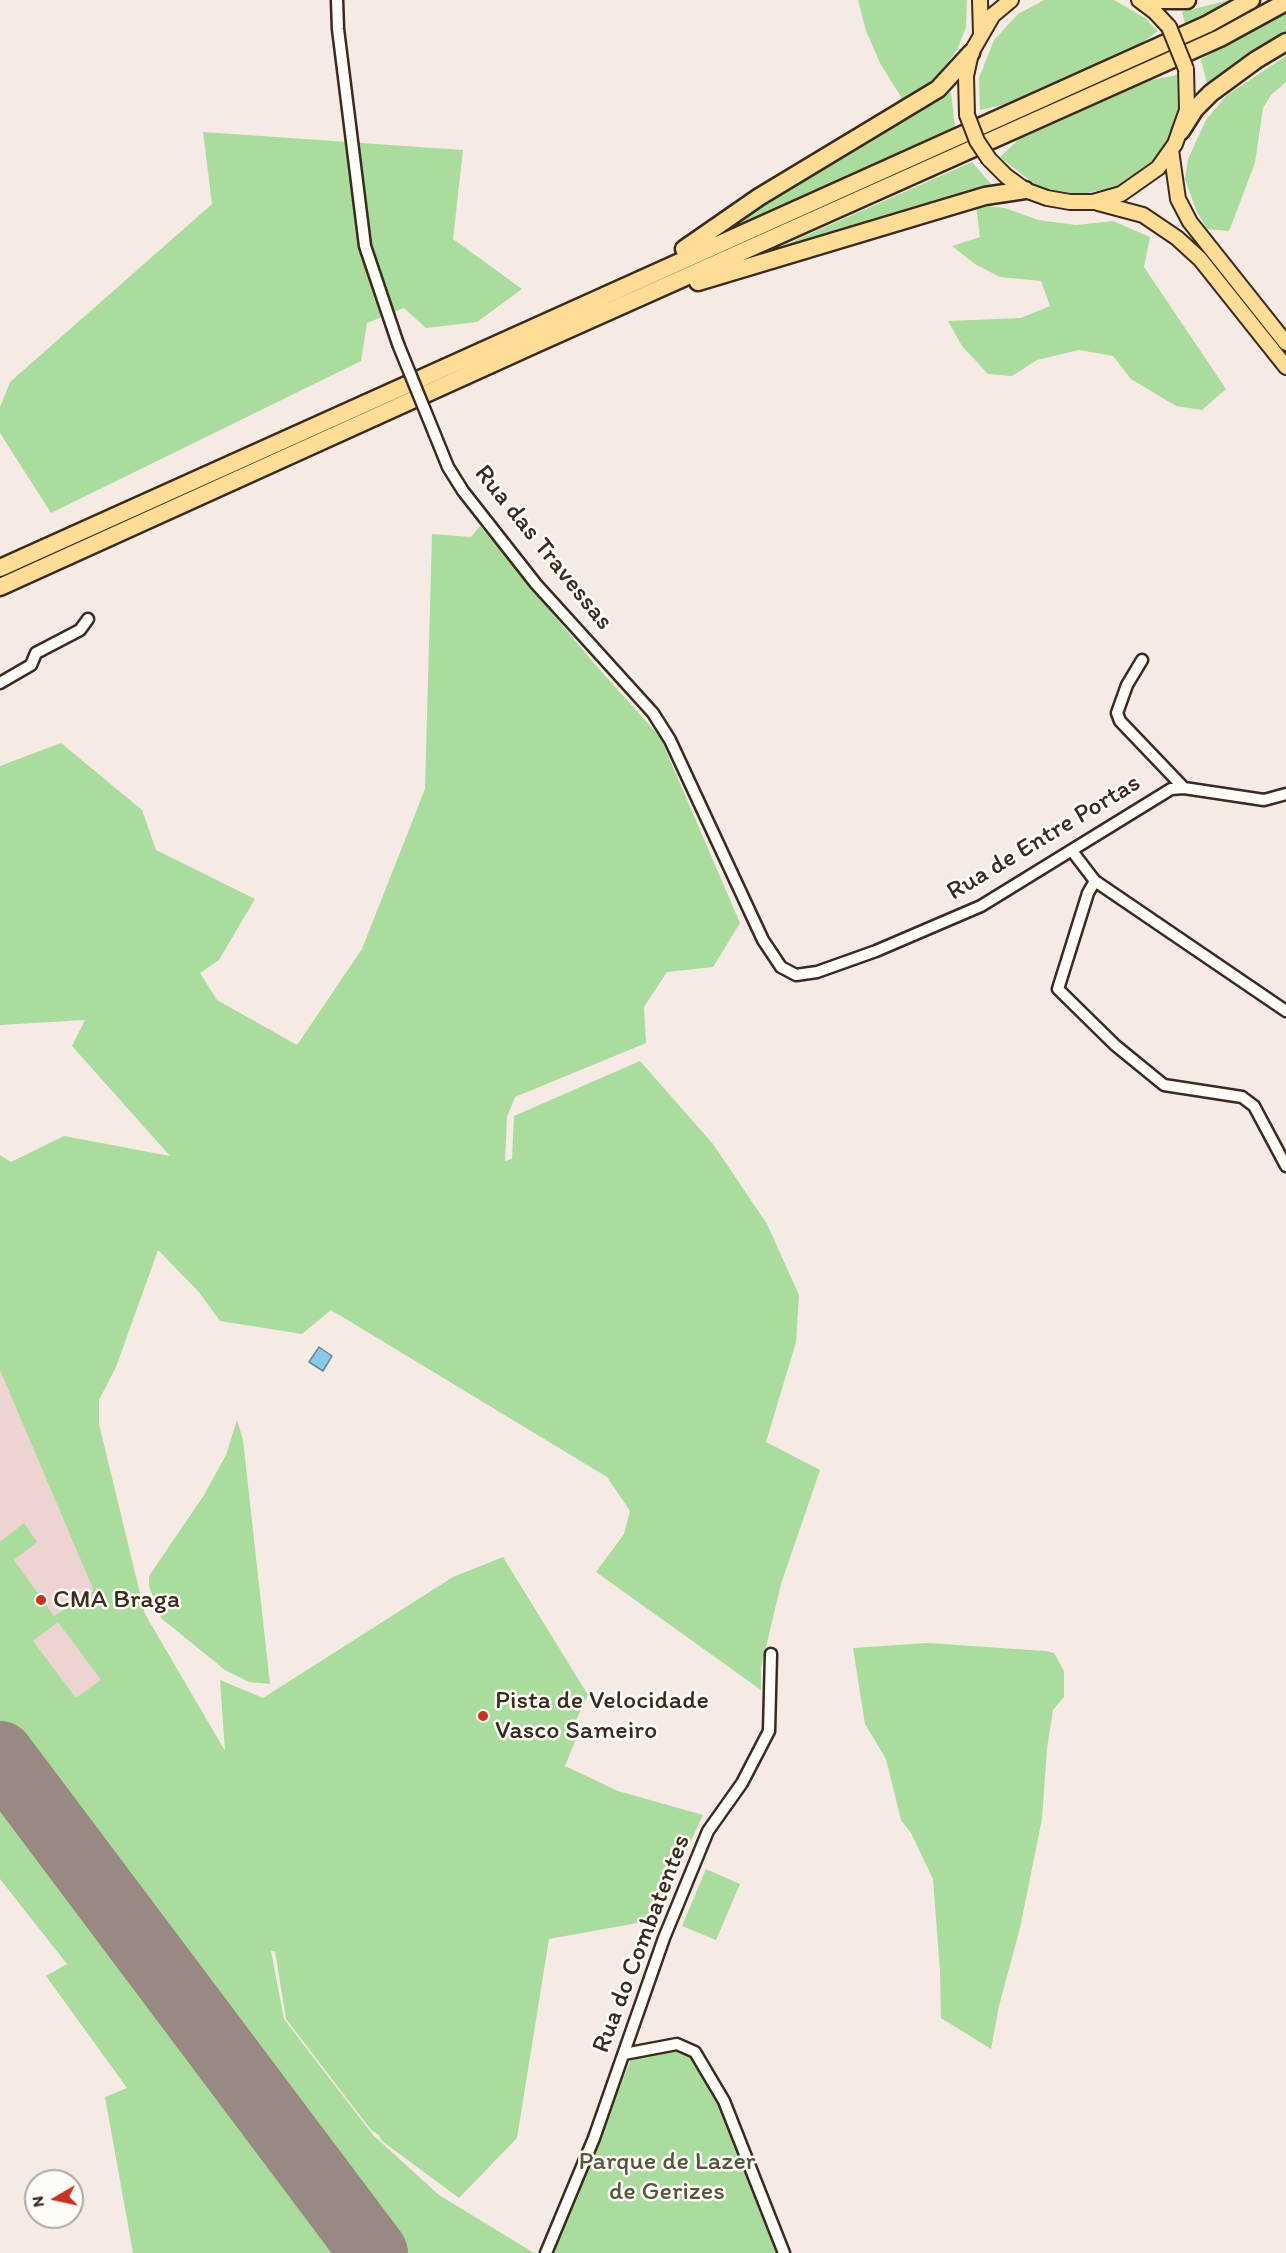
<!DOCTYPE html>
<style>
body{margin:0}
#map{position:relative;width:1286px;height:2253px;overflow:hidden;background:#f6eae5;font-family:Itim,sans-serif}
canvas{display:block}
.north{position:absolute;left:24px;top:2169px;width:60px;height:60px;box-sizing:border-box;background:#fdfcf7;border:2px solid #afa8a0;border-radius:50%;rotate:261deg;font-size:16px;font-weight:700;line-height:24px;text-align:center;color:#3b2a1e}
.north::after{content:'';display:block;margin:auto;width:21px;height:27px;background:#c8321e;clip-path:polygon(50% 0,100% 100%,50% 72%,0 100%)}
</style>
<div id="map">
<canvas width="1286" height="2253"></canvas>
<div class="north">N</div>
</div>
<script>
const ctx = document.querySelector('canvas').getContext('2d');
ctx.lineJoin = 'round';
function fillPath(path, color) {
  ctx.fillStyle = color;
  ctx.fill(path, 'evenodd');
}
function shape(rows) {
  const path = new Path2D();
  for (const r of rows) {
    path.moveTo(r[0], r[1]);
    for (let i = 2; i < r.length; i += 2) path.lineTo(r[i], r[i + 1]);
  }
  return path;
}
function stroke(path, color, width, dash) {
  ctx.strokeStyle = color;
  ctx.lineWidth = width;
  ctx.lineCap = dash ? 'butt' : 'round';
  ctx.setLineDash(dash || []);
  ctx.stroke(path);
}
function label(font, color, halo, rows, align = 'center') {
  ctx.font = font + ' Itim,sans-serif';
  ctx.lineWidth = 5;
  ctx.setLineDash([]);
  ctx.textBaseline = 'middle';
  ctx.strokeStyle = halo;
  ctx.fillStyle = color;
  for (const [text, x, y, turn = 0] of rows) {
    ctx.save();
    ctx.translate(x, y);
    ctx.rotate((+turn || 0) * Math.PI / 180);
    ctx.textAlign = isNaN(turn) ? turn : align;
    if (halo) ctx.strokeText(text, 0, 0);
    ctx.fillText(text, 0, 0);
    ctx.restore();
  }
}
fillPath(shape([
 [0,1319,201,1807,423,1889,231,1963,451,2253,307,2253,0,1837]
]), '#eed4d0');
fillPath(shape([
 [858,0,967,0,966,27,957,50,937,77,903,100,881,65,866,31],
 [1044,0,1114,0,1145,18,1158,31,1139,45,1007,104,980,110,979,78,994,40,1018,14],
 [1229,0,1233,0,1185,24,1182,12],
 [1286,13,1286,33,1207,84,1201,59],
 [1286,56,1286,82,1271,95,1263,108,1255,163,1229,231,1207,229,1196,210,1185,179,1188,159,1206,120,1227,95],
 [1177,75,1178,112,1172,132,1162,150,1147,167,1120,186,1078,195,1057,193,1037,186,1000,157,1019,139,1151,80],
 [951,92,955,127,727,231,766,203],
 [203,132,463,150,453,239,522,289,477,322,426,328,404,308,367,323,361,361,51,513,0,433,0,407,10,382,212,204],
 [972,162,992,185,744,263],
 [976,205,1005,208,1038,220,1076,225,1113,221,1150,237,1144,267,1226,389,1202,410,1176,406,1131,379,1113,356,1079,350,1037,360,1012,376,988,374,962,346,948,321,1021,318,1050,306,1041,281,1000,277,975,264,952,246,980,237],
 [480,526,592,661,660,737,740,923,713,967,667,972,644,1007,646,1043,515,1097,507,1117,505,1161,512,1159,514,1116,640,1061,713,1144,767,1224,799,1295,796,1342,766,1442,820,1470,781,1584,761,1668,761,1690,596,1572,624,1534,630,1511,607,1477,331,1310,302,1334,220,1321,198,1291,158,1250,116,1367,99,1400,99,1424,145,1614,225,1751,220,1680,263,1698,453,1577,503,1557,588,1695,569,1735,576,1739,565,1766,618,1791,703,1815,654,1920,549,1939,517,2138,459,2198,382,2141,379,2135,371,2130,286,2019,275,1951,271,1951,284,2019,373,2135,439,2195,534,2253,397,2253,0,1725,0,1542,24,1523,37,1542,14,1560,54,1616,94,1591,0,1370,0,1155,11,1162,64,1136,170,1156,72,1046,85,1020,0,1025,0,766,61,743,142,810,156,850,255,899,219,960,200,973,217,1000,297,1045,362,949,425,789,432,534,471,537],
 [58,1622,101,1680,76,1698,33,1641],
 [237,1420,243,1440,270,1684,249,1682,225,1670,161,1618,149,1586,149,1576,204,1495,226,1455],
 [927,1643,1046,1651,1054,1653,1064,1671,1064,1697,1053,1710,1047,1748,1042,1819,1020,1928,999,2006,991,2049,941,2018,940,1971,933,1879,911,1833,901,1820,886,1759,865,1724,853,1648],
 [0,1781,351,2253,133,2253,105,2097,127,2088,46,1976,67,1964,0,1879],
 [706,1869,740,1884,716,1940,682,1926],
 [668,2046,690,2054,717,2096,779,2253,553,2253,631,2059]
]), '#a9dc9d');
const water = shape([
 [319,1347,332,1356,323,1371,309,1362,319,1347]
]);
fillPath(water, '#88c9e9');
stroke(water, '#698998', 1.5);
stroke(shape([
 [0,1755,374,2253]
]), '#988a82', 68);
const minor = shape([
 [337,0,338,29,365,246,398,344],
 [435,435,448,467,463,491,536,584,653,713,670,740,763,940,781,967,796,975,817,972,876,951,981,906,1171,789,1184,788,1264,800,1286,794],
 [1142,660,1127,685,1117,713,1120,721,1184,788],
 [0,683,31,665,36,653,80,630,88,619],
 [1072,851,1095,881,1286,1011],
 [1095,881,1088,893,1058,989,1115,1045,1164,1085,1242,1097,1254,1106,1286,1166],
 [624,2054,677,2044,695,2052,724,2101,784,2253],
 [546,2253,594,2138,664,1938,708,1831,742,1783,769,1731,771,1654]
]);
const major = shape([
 [980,0,981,34],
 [1139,0,1155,12,1169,27],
 [967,115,966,76,971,53,993,15,1011,0],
 [1171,150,1178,199,1190,222,1286,343],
 [989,159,1006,176,1025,190,1047,198,1070,202,1093,202,1121,194,1158,168,1175,144,1187,110,1186,69],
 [1098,203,1143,215,1177,238,1200,259,1286,367]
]);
const highway = shape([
 [1156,0,1187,0],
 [1181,131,1195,109,1211,93,1256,60,1286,42],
 [684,249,759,197,938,89,971,53],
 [698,282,985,196,1025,190],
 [0,568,1208,24,1251,0],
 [0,587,538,343,1220,38,1286,2]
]);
stroke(minor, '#3b2a1e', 15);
stroke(major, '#3b2a1e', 18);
stroke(highway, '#3b2a1e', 21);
stroke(minor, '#fdfcf7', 10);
stroke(major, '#ffdd96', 14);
stroke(highway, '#ffdd96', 16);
const minorBridge = shape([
 [398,344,435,435]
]);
const majorBridge = shape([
 [1169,27,1186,69],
 [967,115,977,141,989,159]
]);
stroke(minorBridge, '#3b2a1e', 15, []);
stroke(majorBridge, '#3b2a1e', 18, []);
stroke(minorBridge, '#fdfcf7', 10);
stroke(majorBridge, '#ffdd96', 14);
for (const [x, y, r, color] of [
 [41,1600,6,"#c8321e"],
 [483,1716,6,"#c8321e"]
]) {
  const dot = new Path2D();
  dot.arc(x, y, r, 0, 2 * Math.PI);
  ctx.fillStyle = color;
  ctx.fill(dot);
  stroke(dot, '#fdfcf7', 2);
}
label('26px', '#3b2a1e', '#fdfcf7', [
 ["Rua das Travessas",543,548,51],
 ["Rua de Entre Portas",1044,838,-31],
 ["Rua do Combatentes",642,1944,-69]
]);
label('26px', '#3b2a1e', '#fdfcf7', [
 ["CMA Braga",53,1600],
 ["Pista de Velocidade",495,1701],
 ["Vasco Sameiro",495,1731]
], 'left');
label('26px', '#56563e', '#fdfcf7', [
 ["Parque de Lazer",667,2162],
 ["de Gerizes",667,2192]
]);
</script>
